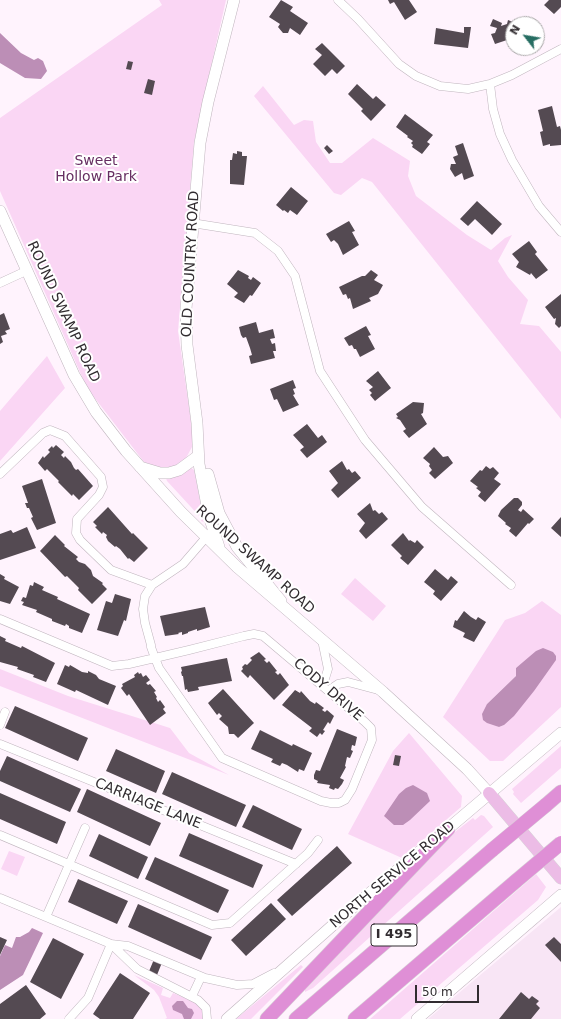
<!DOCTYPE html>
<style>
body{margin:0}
#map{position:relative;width:561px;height:1019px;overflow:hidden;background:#fff3fd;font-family:"DejaVu Sans",sans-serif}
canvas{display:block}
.north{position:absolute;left:505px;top:16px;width:40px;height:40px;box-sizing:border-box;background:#fff;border:1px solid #adabac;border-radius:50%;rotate:301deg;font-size:11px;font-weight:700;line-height:16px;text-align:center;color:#312c30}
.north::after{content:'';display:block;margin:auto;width:14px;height:18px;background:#266d62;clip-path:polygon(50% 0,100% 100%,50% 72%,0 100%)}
.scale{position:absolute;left:415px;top:985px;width:64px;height:18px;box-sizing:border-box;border:2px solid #312c30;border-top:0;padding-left:5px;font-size:12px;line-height:14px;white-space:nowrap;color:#312c30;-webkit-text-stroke:3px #fff;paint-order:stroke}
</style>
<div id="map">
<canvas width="561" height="1019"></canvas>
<div class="north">N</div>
<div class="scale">50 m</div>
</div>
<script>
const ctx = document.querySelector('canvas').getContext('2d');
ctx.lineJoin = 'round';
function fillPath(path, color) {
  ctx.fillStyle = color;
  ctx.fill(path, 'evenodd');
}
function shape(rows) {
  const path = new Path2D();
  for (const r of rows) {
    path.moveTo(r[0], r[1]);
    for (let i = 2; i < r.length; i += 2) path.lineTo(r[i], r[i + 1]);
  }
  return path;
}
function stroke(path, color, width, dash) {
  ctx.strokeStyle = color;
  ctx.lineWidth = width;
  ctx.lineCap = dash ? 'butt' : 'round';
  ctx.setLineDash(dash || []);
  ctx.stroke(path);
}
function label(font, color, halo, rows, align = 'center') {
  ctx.font = font + ' "DejaVu Sans",sans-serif';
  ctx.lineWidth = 4;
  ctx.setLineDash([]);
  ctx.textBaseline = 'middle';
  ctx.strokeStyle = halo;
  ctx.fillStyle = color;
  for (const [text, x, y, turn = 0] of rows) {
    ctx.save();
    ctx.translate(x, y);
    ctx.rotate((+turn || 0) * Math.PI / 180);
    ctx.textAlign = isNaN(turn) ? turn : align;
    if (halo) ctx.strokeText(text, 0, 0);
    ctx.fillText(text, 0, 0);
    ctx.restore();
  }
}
fillPath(shape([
 [561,907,561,1019,428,1019]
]), '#f8e5f5');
fillPath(shape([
 [159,0,226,0,194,142,178,331,193,435,192,447,186,458,175,466,162,469,144,462,87,388,0,191,0,118,162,5],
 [263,86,294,125,304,120,313,121,316,142,330,163,342,163,373,138,410,161,408,176,416,196,467,235,491,250,505,238,512,235,498,261,508,277,528,300,520,324,539,326,561,352,561,419,372,182,362,178,341,195,334,193,254,96],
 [47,356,65,388,0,461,0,411],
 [190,467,194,470,204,522,201,521,202,519,167,481,166,478],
 [355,578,386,606,373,621,341,594],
 [542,601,561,615,561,707,503,761,490,761,443,717,505,620,525,613],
 [520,665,504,725,499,727,495,725,487,704,516,676,516,668],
 [0,669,68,696,170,728,189,753,229,775,0,686],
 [409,733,462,796,461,807,402,858,348,834,393,751],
 [561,746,561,768,521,803,513,794,514,792,512,789],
 [481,815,484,816,493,827,313,988,305,992,305,988,447,838,473,818,475,820],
 [9,851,25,857,17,876,1,869],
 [536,874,546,887,538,900,400,1019,370,1019],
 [301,965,303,967,251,1019,236,1019],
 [134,975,163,988,161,995,170,998,173,993,197,1003,202,1010,203,1019,165,1019,167,1018,159,997,154,990]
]), '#fad6f4');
fillPath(shape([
 [0,33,21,53,34,60,38,58,43,61,47,71,41,79,25,78,0,63],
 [543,648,553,652,556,656,556,660,534,691,514,716,504,725,499,727,487,723,483,720,482,714,487,704,516,676,516,668,536,651],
 [413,785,427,793,430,801,410,820,403,825,394,825,384,816,399,794,406,788],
 [32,928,43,933,23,975,0,990,0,956,5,945,12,948,16,937,20,937,29,932],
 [177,1001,183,1001,188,1008,192,1009,194,1013,191,1019,184,1019,182,1014,173,1010,172,1006]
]), '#bc8eb6');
fillPath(shape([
 [281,0,293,7,290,11,308,23,300,35,290,28,288,33,283,33,278,27,280,24,269,17],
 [388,0,409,0,417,12,405,20,394,2,390,4],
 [549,0,561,0,561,7,554,14,544,5],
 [493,19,502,23,501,26,507,24,508,20,513,22,517,21,518,24,513,24,513,38,495,44,491,34,495,33,497,28,490,26],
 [464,27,471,27,468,48,434,44,436,28,464,33],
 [322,43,345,66,337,74,332,69,325,76,313,64,322,55,315,49],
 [128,61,133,62,131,70,126,69],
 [148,79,155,81,152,95,144,93],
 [357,84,373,99,376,96,386,105,371,121,361,111,363,109,348,94],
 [552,106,557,127,560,126,561,130,561,145,550,146,550,144,543,146,540,132,543,131,538,110],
 [405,114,433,135,427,142,430,144,422,154,412,147,413,145,411,143,413,141,407,137,408,136,396,127],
 [463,143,474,176,464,180,462,173,455,177,450,169,451,164,456,164,453,157,458,155,455,146],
 [327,145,333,151,329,154,324,148],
 [237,151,242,152,242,156,247,156,244,185,230,184,230,160,232,160,233,153,237,154],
 [291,187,308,201,297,215,290,210,288,213,284,210,283,211,276,205],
 [477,201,502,224,492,235,475,219,468,226,460,219],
 [349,221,355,231,352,232,359,245,343,255,338,244,334,240,331,242,326,234],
 [529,241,537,252,535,254,548,270,536,279,531,273,530,275,516,267,519,262,512,254],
 [238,270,249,276,248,278,251,280,253,277,261,283,252,296,250,295,244,303,234,297,238,293,227,284],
 [371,270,378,275,374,280,383,285,378,294,369,298,371,301,353,309,350,298,348,299,346,294,343,295,339,287,362,276,365,276],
 [561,294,561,326,559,328,555,324,556,318,554,319,545,307],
 [4,313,10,329,5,331,7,334,1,336,3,342,0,344,0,315],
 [256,322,259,333,273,329,275,338,270,339,272,344,275,343,276,351,273,351,275,358,251,364,249,356,252,355,250,348,246,337,243,338,241,335,239,327],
 [366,326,371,335,368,336,375,349,360,357,356,349,354,349,352,345,349,346,344,338],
 [378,371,391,388,375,401,370,395,372,393,369,390,373,387,366,381],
 [293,380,296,388,293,389,295,394,293,395,299,405,283,412,277,399,274,400,270,389],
 [413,402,424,403,423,413,421,414,427,424,409,438,403,431,406,429,400,420,396,418,398,417,396,414],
 [307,424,318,438,322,435,327,442,307,458,300,450,304,447,293,435],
 [56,445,64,452,61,455,64,458,65,456,71,462,74,468,76,470,78,469,93,486,79,500,73,494,72,496,58,482,59,481,47,469,45,471,38,463,43,456,44,458,50,452,48,450,52,446,53,448],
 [434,447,443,457,448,456,453,463,435,479,429,473,432,470,429,466,430,464,423,458],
 [342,461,347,470,349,469,352,473,355,471,361,478,338,498,331,490,338,483,329,471],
 [486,466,490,469,493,467,499,473,494,479,501,484,485,502,478,496,481,492,476,488,478,487,470,481,480,470,482,471],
 [42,479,56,523,37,530,31,518,33,517,29,508,27,508,25,503,28,503,22,486],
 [514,498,518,498,522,502,522,505,518,510,521,512,523,509,534,519,529,524,528,523,516,537,509,531,511,528,505,524,506,523,498,516,501,510],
 [370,503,373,511,375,510,379,514,382,512,388,519,366,539,359,531,365,523,357,514],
 [108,507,132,534,133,533,148,548,134,562,129,558,128,559,120,549,116,546,115,547,108,541,106,537,107,535,103,532,102,534,95,527,97,526,93,522],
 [561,517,561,537,551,528],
 [27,527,36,548,0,560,0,534,11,530,13,533],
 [403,533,409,541,410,540,415,543,417,540,424,547,408,565,400,558,402,556,391,545],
 [55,535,65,545,64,546,78,557,76,559,79,562,85,564,91,570,93,576,103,583,102,584,107,589,92,604,78,590,79,588,67,576,65,577,40,551],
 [435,569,448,580,451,576,458,582,441,601,433,594,435,591,424,582],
 [0,574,5,577,4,579,19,587,10,604,0,601],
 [34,582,44,587,42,590,58,597,57,599,90,614,82,633,69,628,69,626,66,624,65,626,52,621,52,619,36,612,37,610,22,605,24,602,21,601,23,597,26,598,30,585,33,586],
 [115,594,131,599,126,621,124,620,118,636,97,630,106,601,112,603],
 [205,607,210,627,197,631,197,629,188,632,188,633,182,635,182,632,178,633,179,634,165,636,160,616],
 [464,611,471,617,476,620,478,617,486,622,474,642,463,637,465,633,453,627,455,620,457,621],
 [0,636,6,639,5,641,21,648,22,646,55,663,46,682,33,677,34,675,17,669,18,667,0,662],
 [259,652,266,659,264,660,267,663,269,661,277,671,275,672,278,675,280,673,289,685,274,700,250,675,248,678,241,671,243,669,242,667,245,664,247,665,252,660,250,658],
 [227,658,232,681,198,687,199,690,188,692,187,689,185,690,183,676,182,676,181,672,182,671,181,667],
 [65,665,69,667,70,665,82,672,88,673,88,671,96,675,99,679,116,686,108,705,76,690,75,692,57,684],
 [138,672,139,674,141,673,143,677,146,675,150,680,146,683,148,685,150,684,156,691,154,692,157,697,156,698,158,702,160,700,165,707,163,709,166,713,150,725,129,694,127,696,121,688,123,686,122,684,135,677,134,675],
 [223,689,254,723,238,738,234,734,229,734,228,727,219,719,222,716,219,713,217,715,208,703],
 [295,690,300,693,301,691,310,701,315,704,316,702,324,708,322,710,325,712,327,710,334,716,330,724,328,722,323,730,325,731,322,735,320,733,317,737,309,731,312,728,282,705],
 [15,706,88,738,78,761,5,728],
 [337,729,357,737,355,746,352,745,351,750,353,751,350,758,347,757,345,766,346,767,340,778,344,780,342,784,338,789,335,788,334,790,329,788,330,785,317,783,318,781,314,779,314,775,316,770,320,771],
 [260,730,292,746,293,744,312,753,304,771,299,769,298,772,287,765,282,763,280,766,271,762,273,759,251,749],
 [116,749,165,771,156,793,106,771],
 [395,755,401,756,399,766,393,765],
 [7,756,81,789,70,812,0,781,0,771],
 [172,772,246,805,236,827,162,794],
 [87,789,161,823,150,846,77,812],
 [0,793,66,822,57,844,0,819],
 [253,805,302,829,292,850,242,827],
 [189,833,263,865,253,888,179,856],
 [99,834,148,857,138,879,89,856],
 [337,846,352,863,292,916,277,900],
 [155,857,229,890,218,913,145,879],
 [78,879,128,901,117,924,68,902],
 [271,903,286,919,246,956,231,940],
 [138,904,212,937,201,960,128,927],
 [0,937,7,940,0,955],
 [554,937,561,944,561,962,545,945],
 [53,938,84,954,61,999,30,982],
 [155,957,163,960,155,980,147,976],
 [120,973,150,993,133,1019,100,1019,93,1014],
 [26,985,46,1014,40,1019,0,1019,0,1004],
 [521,992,529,999,532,996,539,1001,536,1004,540,1008,531,1019,499,1019]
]), '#544a52');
const street = shape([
 [338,0,358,19,399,64,416,76,440,86,468,89,490,84,512,75,561,49],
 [490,84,493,109,500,134,512,160,539,206,561,232],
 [192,223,255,233,278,251,295,276,320,371,365,440,422,507,511,585],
 [0,283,26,271],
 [0,474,43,433,50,430,65,436,101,477,103,487,99,495,77,519,76,533,80,540,111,570,152,585],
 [0,619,112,666,129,664,155,658,189,650,244,636,254,634,263,636,365,722,371,728,372,740,352,789,345,800,339,803,331,803,321,801,222,758,159,668,155,658,151,647,151,645,145,623,143,609,145,596,152,585,183,564,209,534],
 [322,640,328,669,323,685],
 [329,690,338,684,348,682,378,690],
 [0,725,5,712],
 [0,744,296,864],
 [0,835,212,925,230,923,308,853,318,840],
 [0,898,111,944,128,946,205,978,237,985,253,984,274,973],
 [46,917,85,828],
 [111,944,137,969,198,1000,206,1008,207,1019],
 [192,996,201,977],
 [69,1019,88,998,111,944]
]);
const secondary = shape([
 [0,211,74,375,96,412,126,451,181,512,237,567,383,692,467,769,489,793],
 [140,467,160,473,169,473,179,470,198,456],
 [208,474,219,513,237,547,281,601],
 [219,547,209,516,199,464,197,423,187,345,186,309,200,143,208,102,234,0],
 [443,833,561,733],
 [227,1019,359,902,420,851],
 [417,1019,561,895]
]);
const primary = shape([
 [489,793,561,878]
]);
const highway = shape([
 [546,805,561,792],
 [267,1019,448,829],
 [296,1019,492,850],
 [355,1019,516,881]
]);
stroke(street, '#c0b5be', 9);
stroke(secondary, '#c0b5be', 12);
stroke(primary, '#d6d5d6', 13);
stroke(highway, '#d6d5d6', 15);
stroke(street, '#fff', 8);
stroke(secondary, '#fff', 11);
stroke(primary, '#ecbce6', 12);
stroke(highway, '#df8fd6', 14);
const highwayBridge = shape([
 [492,850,546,805],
 [516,881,561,843]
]);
stroke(highwayBridge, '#d6d5d6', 15, []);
stroke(highwayBridge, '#df8fd6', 14);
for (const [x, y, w] of [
 [394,935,46]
]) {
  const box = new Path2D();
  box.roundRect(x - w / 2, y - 11, w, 22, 3);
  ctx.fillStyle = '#fff';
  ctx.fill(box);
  stroke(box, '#312c30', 1);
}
label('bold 13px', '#312c30', null, [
 ["I 495",394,935]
]);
label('14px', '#672e62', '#fff', [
 ["Sweet",96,161],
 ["Hollow Park",96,177]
]);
label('14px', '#312c30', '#fff', [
 ["OLD COUNTRY ROAD",191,264,-87],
 ["ROUND SWAMP ROAD",63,312,65],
 ["ROUND SWAMP ROAD",255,560,42],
 ["CODY DRIVE",328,690,41],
 ["CARRIAGE LANE",148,804,22],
 ["NORTH SERVICE ROAD",393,875,-40]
]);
</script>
